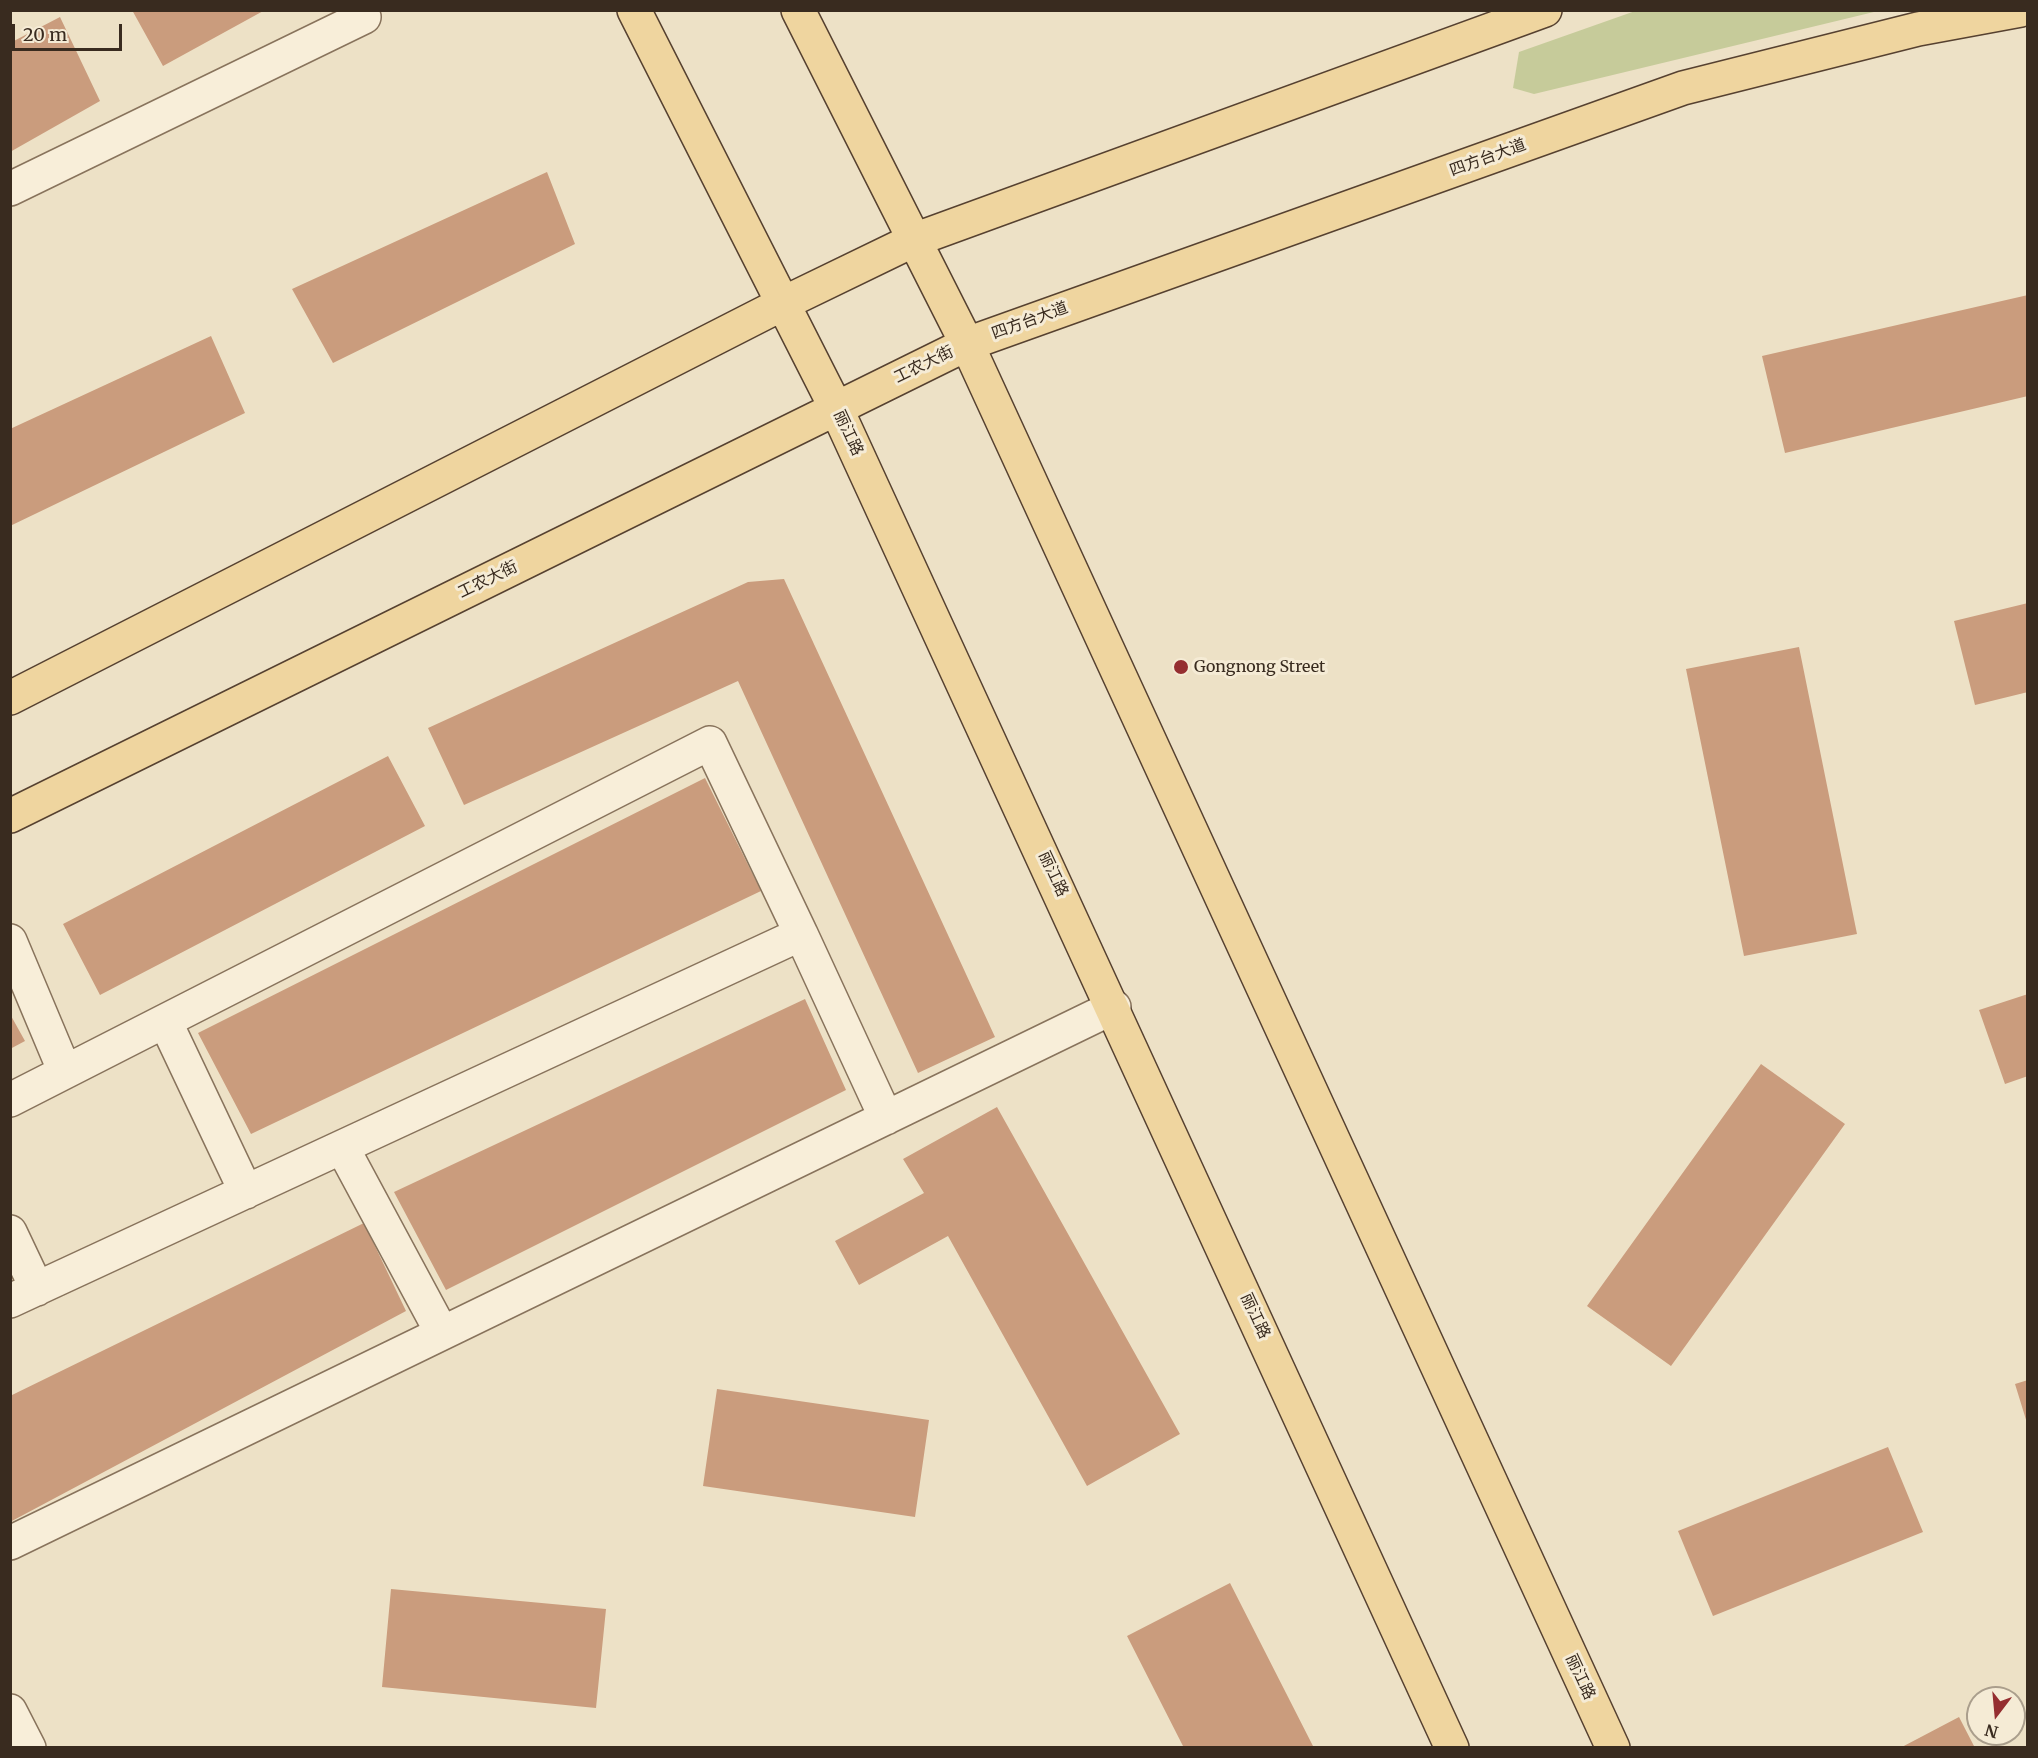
<!DOCTYPE html>
<meta charset="utf-8">
<style>
body{margin:0}
#map{position:relative;width:2038px;height:1758px;overflow:hidden;background:#ede1c6;font-family:Merriweather,serif}
canvas{display:block}
.frame{position:absolute;inset:0;border:12px solid #392b1f;pointer-events:none}
.north{position:absolute;left:1966px;top:1686px;width:60px;height:60px;box-sizing:border-box;background:#f5ebd5;border:2px solid #aa9e8c;border-radius:50%;rotate:196deg;font-size:16px;font-weight:700;line-height:24px;text-align:center;color:#392b1f}
.north::after{content:'';display:block;margin:auto;width:21px;height:27px;background:#952e30;clip-path:polygon(50% 0,100% 100%,50% 72%,0 100%)}
.scale{position:absolute;left:12px;top:24px;width:110px;height:27px;box-sizing:border-box;border:3px solid #392b1f;border-top:0;padding-left:8px;font-size:18px;line-height:21px;white-space:nowrap;color:#392b1f;-webkit-text-stroke:4px #f5ebd5;paint-order:stroke}
</style>
<div id="map">
<canvas width="2038" height="1758"></canvas>
<div class="frame"></div>
<div class="north">N</div>
<div class="scale">20 m</div>
</div>
<script>
const ctx = document.querySelector('canvas').getContext('2d');
ctx.lineJoin = 'round';
function fillPath(path, color) {
  ctx.fillStyle = color;
  ctx.fill(path, 'evenodd');
}
function shape(rows) {
  const path = new Path2D();
  for (const r of rows) {
    path.moveTo(r[0], r[1]);
    for (let i = 2; i < r.length; i += 2) path.lineTo(r[i], r[i + 1]);
  }
  return path;
}
function stroke(path, color, width, dash) {
  ctx.strokeStyle = color;
  ctx.lineWidth = width;
  ctx.lineCap = dash ? 'butt' : 'round';
  ctx.setLineDash(dash || []);
  ctx.stroke(path);
}
function label(font, color, halo, rows, align = 'center') {
  ctx.font = font + ' Merriweather,"Noto Sans SC",serif';
  ctx.lineWidth = 6;
  ctx.setLineDash([]);
  ctx.textBaseline = 'middle';
  ctx.strokeStyle = halo;
  ctx.fillStyle = color;
  for (const [text, x, y, turn = 0] of rows) {
    ctx.save();
    ctx.translate(x, y);
    ctx.rotate((+turn || 0) * Math.PI / 180);
    ctx.textAlign = isNaN(turn) ? turn : align;
    if (halo) ctx.strokeText(text, 0, 0);
    ctx.fillText(text, 0, 0);
    ctx.restore();
  }
}
fillPath(shape([
 [1638,10,1878,10,1878,11,1534,94,1513,88,1519,52]
]), '#c6cb9a');
fillPath(shape([
 [132,10,265,10,163,66],
 [60,17,100,101,10,152,10,43],
 [547,172,575,244,333,363,292,289],
 [2028,295,2028,396,1785,453,1762,356],
 [211,336,245,413,10,526,10,429],
 [784,579,995,1037,918,1073,738,681,464,805,428,728,748,582],
 [2028,603,2028,692,1975,705,1954,621],
 [1799,647,1857,934,1744,956,1686,669],
 [388,756,425,826,100,995,63,924],
 [705,778,761,891,251,1134,198,1033],
 [2028,994,2028,1076,2005,1084,1979,1010],
 [805,999,846,1090,446,1290,394,1192],
 [10,1014,25,1041,10,1049],
 [1761,1064,1845,1124,1671,1366,1587,1306],
 [997,1107,1180,1434,1087,1486,948,1236,859,1285,835,1241,924,1193,903,1159],
 [364,1223,406,1311,10,1522,10,1396],
 [2028,1380,2028,1423,2027,1423,2015,1384],
 [717,1389,929,1420,915,1517,703,1486],
 [1888,1447,1923,1532,1713,1616,1678,1531],
 [1230,1583,1314,1748,1184,1748,1127,1636],
 [391,1589,606,1609,596,1708,382,1687],
 [1959,1717,1975,1748,1900,1748]
]), '#ca9c7d');
const minor = shape([
 [10,189,364,17,361,10],
 [10,941,65,1072],
 [165,1021,246,1192],
 [10,1100,710,743,801,934],
 [342,1147,442,1333],
 [10,1232,37,1289],
 [10,1301,801,934,886,1118],
 [10,1543,1114,1007],
 [10,1711,29,1748]
]);
const primary = shape([
 [634,10,836,408,1452,1748],
 [798,10,967,344,1613,1748],
 [10,698,784,303,914,240,1545,10],
 [10,816,967,344,1683,88,1918,29,2021,10]
]);
stroke(minor, '#88735c', 36);
stroke(primary, '#564130', 36);
stroke(minor, '#f8eed9', 33);
stroke(primary, '#efd59f', 33);
for (const [x, y, r, color] of [
 [1181,667,8,"#952e30"]
]) {
  const dot = new Path2D();
  dot.arc(x, y, r, 0, 2 * Math.PI);
  ctx.fillStyle = color;
  ctx.fill(dot);
  stroke(dot, '#f5ebd5', 2);
}
label('16px', '#392b1f', '#f5ebd5', [
 ["四方台大道",1488,158,-20],
 ["四方台大道",1030,321,-20],
 ["工农大街",924,365,-26],
 ["丽江路",848,433,65],
 ["工农大街",488,580,-26],
 ["丽江路",1053,874,65],
 ["丽江路",1255,1316,65],
 ["丽江路",1580,1677,65]
]);
label('16px', '#392b1f', '#f5ebd5', [
 ["Gongnong Street",1194,667]
], 'left');
</script>
